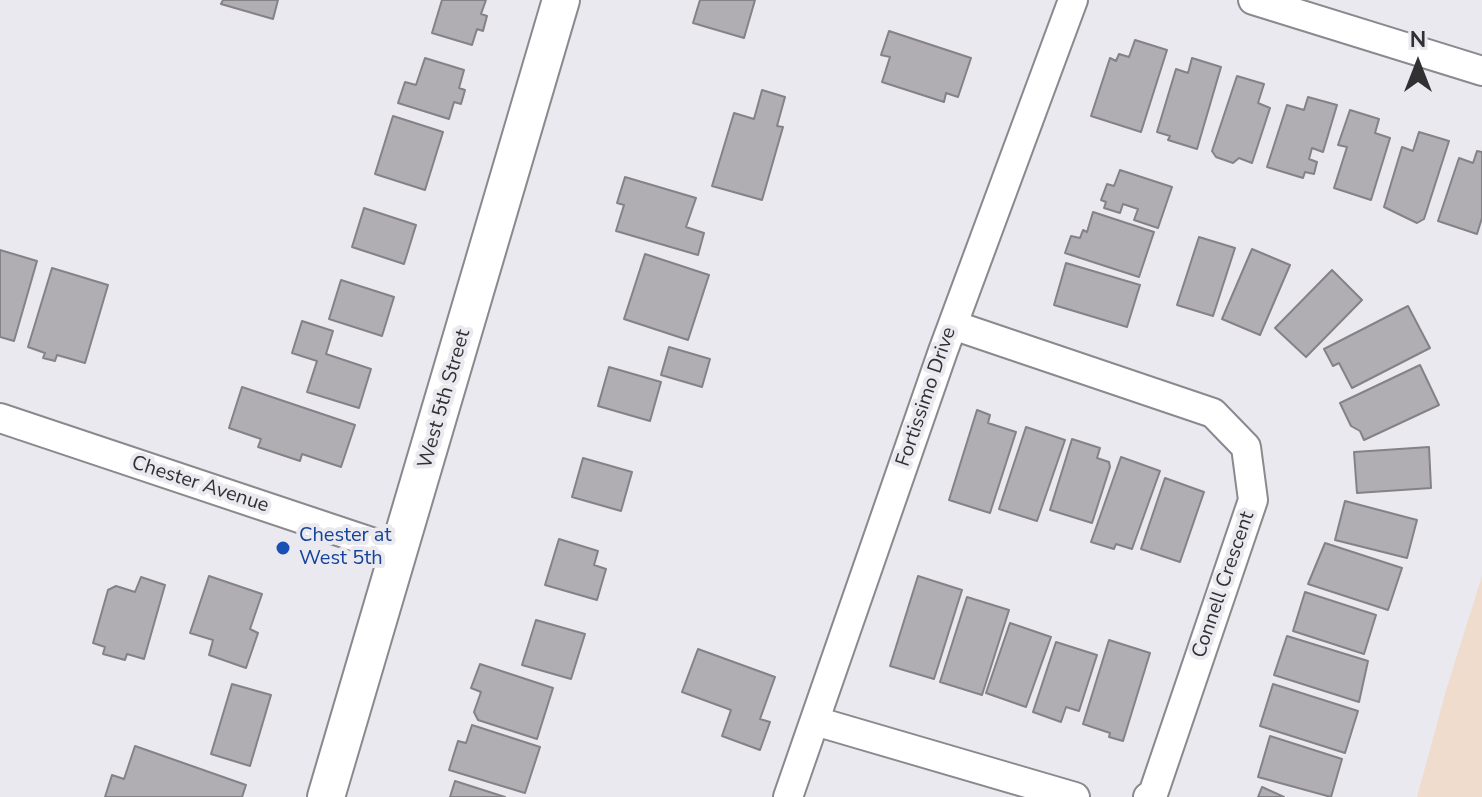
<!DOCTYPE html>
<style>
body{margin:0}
#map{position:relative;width:1482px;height:797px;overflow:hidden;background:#eae9ef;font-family:"Nunito Sans",sans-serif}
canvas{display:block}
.north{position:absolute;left:1378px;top:24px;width:80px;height:80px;-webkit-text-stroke:6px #eae9ef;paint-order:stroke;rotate:0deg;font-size:22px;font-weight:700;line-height:32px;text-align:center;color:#313133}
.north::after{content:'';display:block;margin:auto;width:28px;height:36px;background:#313133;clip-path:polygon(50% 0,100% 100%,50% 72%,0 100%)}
</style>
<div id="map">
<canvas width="1482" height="797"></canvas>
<div class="north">N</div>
</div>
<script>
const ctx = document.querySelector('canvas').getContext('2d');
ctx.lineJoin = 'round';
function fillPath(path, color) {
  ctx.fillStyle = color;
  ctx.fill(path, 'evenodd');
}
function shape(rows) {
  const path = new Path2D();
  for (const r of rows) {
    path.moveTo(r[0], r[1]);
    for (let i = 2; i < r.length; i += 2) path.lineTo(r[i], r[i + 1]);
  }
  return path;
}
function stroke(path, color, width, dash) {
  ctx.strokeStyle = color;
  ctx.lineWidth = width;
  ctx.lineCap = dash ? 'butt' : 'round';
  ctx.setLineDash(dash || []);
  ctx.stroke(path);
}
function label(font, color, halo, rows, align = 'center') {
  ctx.font = font + ' "Nunito Sans",sans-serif';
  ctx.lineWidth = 8;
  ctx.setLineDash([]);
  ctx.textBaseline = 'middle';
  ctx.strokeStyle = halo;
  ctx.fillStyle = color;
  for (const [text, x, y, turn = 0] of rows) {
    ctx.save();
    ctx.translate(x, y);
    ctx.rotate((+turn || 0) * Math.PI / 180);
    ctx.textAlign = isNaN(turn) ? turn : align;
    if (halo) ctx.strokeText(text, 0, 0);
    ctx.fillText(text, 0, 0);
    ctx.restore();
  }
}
fillPath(shape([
 [1482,576,1482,797,1417,797,1447,687]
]), '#f0dccd');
const building = shape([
 [223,0,278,0,273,19,221,4,223,0],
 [442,0,486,0,481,14,487,16,483,31,477,29,472,45,432,33,442,0],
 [700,0,755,0,744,38,693,23,700,0],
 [889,31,971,58,958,97,946,93,944,102,882,82,890,57,881,55,889,31],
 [1135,40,1167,50,1141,132,1091,116,1110,58,1116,61,1119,54,1129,57,1135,40],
 [425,58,464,70,459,88,465,90,461,104,454,102,449,119,398,103,405,82,416,85,425,58],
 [1192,58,1221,67,1197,149,1168,140,1170,136,1157,132,1176,69,1188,73,1192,58],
 [1237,76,1264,84,1258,103,1270,108,1252,163,1239,158,1233,163,1216,157,1212,151,1237,76],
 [762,90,785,97,777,126,783,127,762,200,712,186,734,113,754,119,762,90],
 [1308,97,1337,105,1323,152,1312,148,1309,159,1317,162,1314,174,1305,172,1303,178,1267,167,1287,105,1304,110,1308,97],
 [1350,110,1379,119,1375,133,1390,138,1371,200,1334,188,1347,147,1338,145,1350,110],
 [393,116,443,132,425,190,375,174,393,116],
 [1419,132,1449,141,1424,219,1417,223,1384,207,1402,147,1413,151,1419,132],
 [1477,151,1482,152,1482,218,1477,234,1438,221,1459,158,1473,163,1477,151],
 [1120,170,1172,187,1158,228,1134,220,1138,209,1123,204,1120,213,1104,208,1106,202,1101,200,1107,184,1114,186,1120,170],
 [625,177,696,198,686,227,704,233,698,255,616,231,624,205,617,203,625,177],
 [364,208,416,225,404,264,352,247,364,208],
 [1093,212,1154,232,1139,277,1065,253,1071,236,1080,238,1083,230,1087,232,1093,212],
 [1199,237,1235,248,1213,316,1177,305,1199,237],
 [1252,249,1290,265,1260,335,1222,319,1252,249],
 [0,250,37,261,14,341,0,337,0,250],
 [645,254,709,275,688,340,624,319,645,254],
 [1066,263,1140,285,1127,327,1054,305,1066,263],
 [52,268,108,285,85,363,57,355,55,361,43,358,45,353,28,347,52,268],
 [1332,270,1362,300,1306,357,1275,328,1332,270],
 [341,280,394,297,382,336,329,319,341,280],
 [1408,306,1430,348,1352,388,1339,363,1333,366,1324,349,1408,306],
 [302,321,333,331,326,354,371,369,359,408,307,392,317,361,292,353,302,321],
 [669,347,710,359,702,387,661,375,669,347],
 [1420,365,1439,405,1364,440,1360,431,1351,426,1340,403,1420,365],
 [609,367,661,382,650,421,598,406,609,367],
 [242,387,355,425,341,467,302,454,300,461,258,447,261,439,229,428,242,387],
 [977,410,990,415,988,423,1016,432,990,513,949,500,977,410],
 [1026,427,1065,440,1037,521,999,509,1026,427],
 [1072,439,1100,448,1097,458,1109,462,1110,467,1092,523,1050,510,1072,439],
 [1429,447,1431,488,1357,493,1354,452,1429,447],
 [1121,457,1160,471,1132,549,1116,544,1114,549,1091,542,1121,457],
 [583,458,632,472,621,511,572,497,583,458],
 [1165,478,1204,492,1180,562,1141,549,1165,478],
 [1345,501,1417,520,1407,558,1335,540,1345,501],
 [559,539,598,551,594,565,606,569,597,600,545,585,559,539],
 [1325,543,1402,568,1388,610,1308,584,1325,543],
 [209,576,262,594,250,629,258,633,246,668,209,655,213,640,190,633,209,576],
 [918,576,962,590,934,679,890,666,918,576],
 [141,577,165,585,144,659,127,654,125,660,103,654,105,647,93,643,108,590,116,586,135,592,141,577],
 [1305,592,1376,615,1364,654,1293,631,1305,592],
 [967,597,1009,610,982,695,940,682,967,597],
 [536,620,585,634,571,679,522,665,536,620],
 [1010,623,1051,637,1026,707,986,693,1010,623],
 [1287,636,1368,661,1359,702,1274,675,1287,636],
 [1109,640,1150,653,1123,741,1109,737,1110,733,1083,724,1109,640],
 [1056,642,1097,655,1079,711,1066,707,1061,722,1033,712,1056,642],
 [698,649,775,677,760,719,770,722,760,750,722,736,731,710,682,692,698,649],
 [480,664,553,688,537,739,478,720,474,712,481,692,471,688,480,664],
 [232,684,271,695,250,766,211,754,232,684],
 [1273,684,1358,711,1345,753,1260,726,1273,684],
 [472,725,540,747,525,793,449,770,458,741,466,743,472,725],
 [1270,736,1342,759,1331,797,1258,777,1270,736],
 [135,746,246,785,242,797,105,797,112,775,124,779,135,746],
 [455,781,505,797,450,797,455,781],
 [1262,787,1284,797,1258,797,1262,787]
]);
fillPath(building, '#b0aeb3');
stroke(building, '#848287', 2);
const minor = shape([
 [1253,0,1482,71],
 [953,325,1213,413,1246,447,1253,500,1153,794,1148,797],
 [0,418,401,552],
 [815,721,1075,797],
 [788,797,943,351,1073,0]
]);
const tertiary = shape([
 [326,797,561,0]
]);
stroke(minor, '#89898e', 32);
stroke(tertiary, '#89898e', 40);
stroke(minor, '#fff', 28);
stroke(tertiary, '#fff', 36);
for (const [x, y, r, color] of [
 [283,548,8,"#1a4fb4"]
]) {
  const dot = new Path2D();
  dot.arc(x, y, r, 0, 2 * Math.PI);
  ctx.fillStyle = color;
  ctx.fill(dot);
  stroke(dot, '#eae9ef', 3);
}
label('20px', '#313133', '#eae9ef', [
 ["Fortissimo Drive",927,397,-71],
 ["West 5th Street",445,399,-74],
 ["Chester Avenue",200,485,18],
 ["Connell Crescent",1224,585,-71]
]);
label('20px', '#164399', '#eae9ef', [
 ["Chester at",299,536],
 ["West 5th",299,559]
], 'left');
</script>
